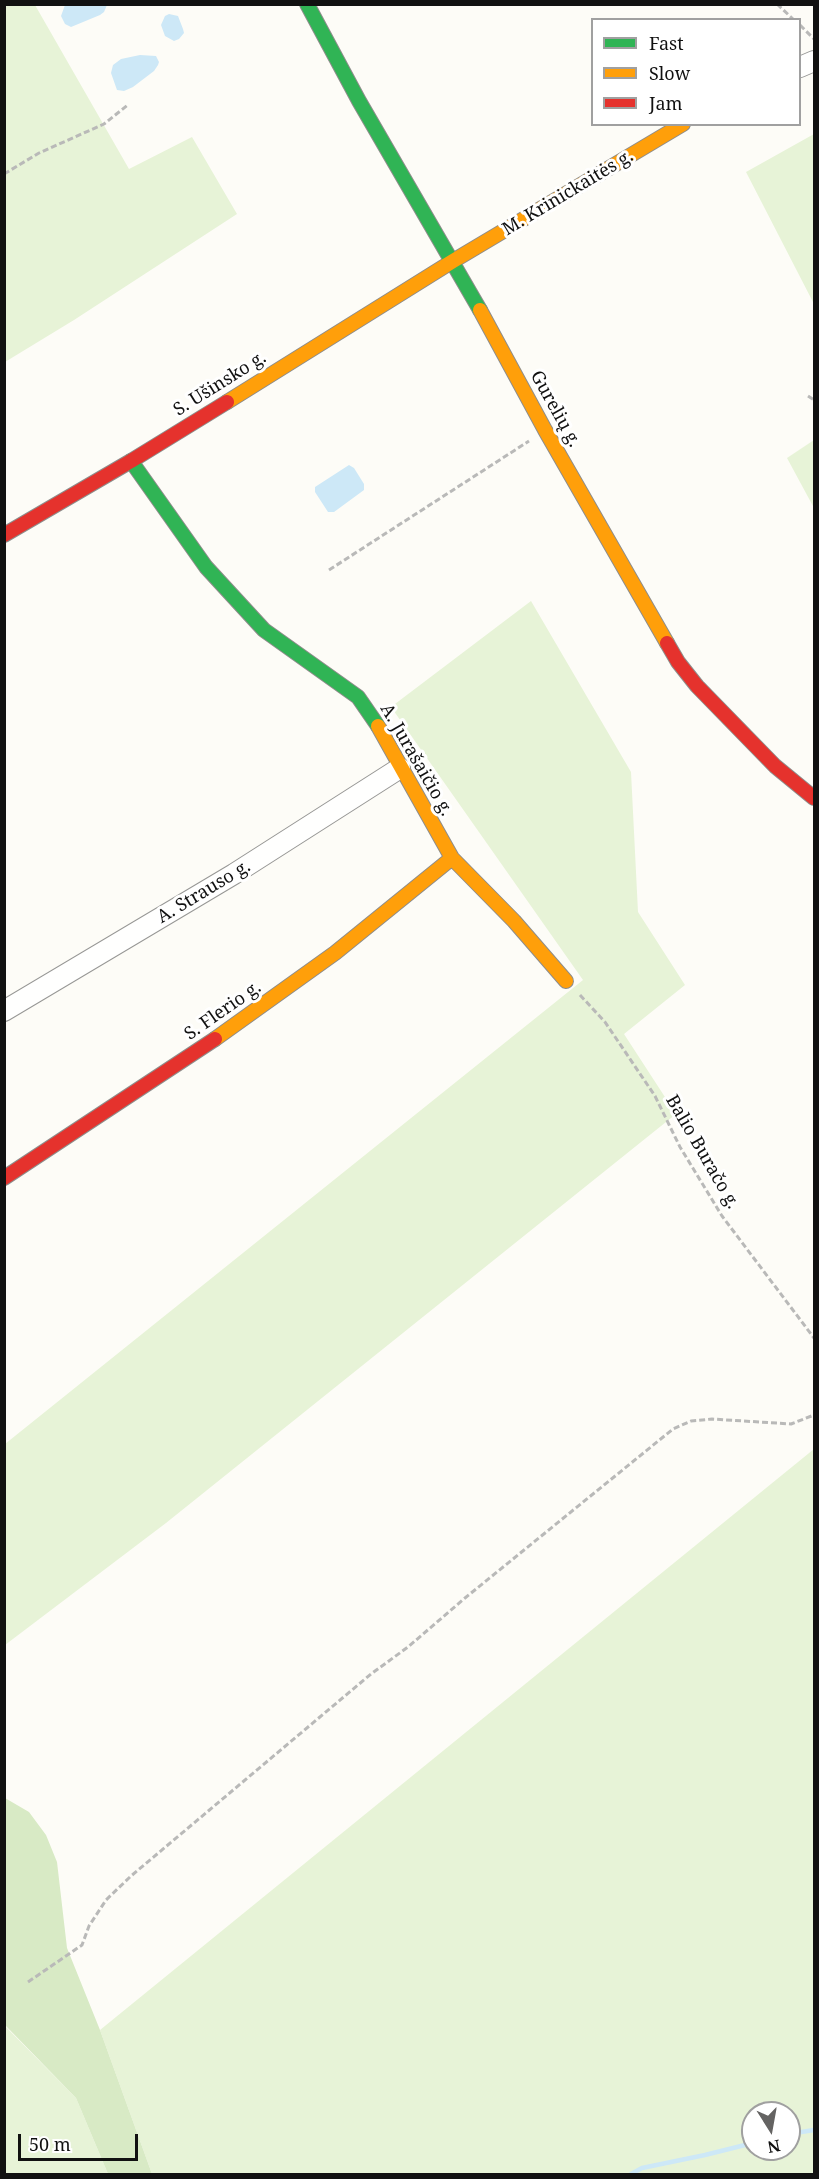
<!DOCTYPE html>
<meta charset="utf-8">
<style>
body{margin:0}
#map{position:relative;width:819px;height:2179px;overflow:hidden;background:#fdfcf7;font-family:"Noto Serif",serif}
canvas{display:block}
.frame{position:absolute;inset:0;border:6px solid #111;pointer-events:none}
.legend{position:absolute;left:591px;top:18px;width:210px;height:108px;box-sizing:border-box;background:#fff;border:2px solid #a0a0a0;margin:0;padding:8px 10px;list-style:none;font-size:18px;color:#111}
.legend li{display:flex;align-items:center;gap:12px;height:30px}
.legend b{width:30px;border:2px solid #a0a0a0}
.north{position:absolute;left:741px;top:2101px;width:60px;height:60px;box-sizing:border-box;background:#fff;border:2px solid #a0a0a0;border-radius:50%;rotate:169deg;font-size:16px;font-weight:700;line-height:24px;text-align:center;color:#111}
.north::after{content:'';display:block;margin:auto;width:21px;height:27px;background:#646362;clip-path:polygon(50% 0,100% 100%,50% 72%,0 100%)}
.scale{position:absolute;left:18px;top:2134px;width:120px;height:27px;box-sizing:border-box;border:3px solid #111;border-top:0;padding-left:8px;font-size:18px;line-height:21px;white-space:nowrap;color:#111;-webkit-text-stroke:4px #fff;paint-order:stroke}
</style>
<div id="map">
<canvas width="819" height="2179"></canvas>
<div class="frame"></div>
<ul class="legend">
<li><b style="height:8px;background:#30b455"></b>Fast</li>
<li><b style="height:8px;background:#ff9f0a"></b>Slow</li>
<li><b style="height:8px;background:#e5322d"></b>Jam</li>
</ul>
<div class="north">N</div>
<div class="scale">50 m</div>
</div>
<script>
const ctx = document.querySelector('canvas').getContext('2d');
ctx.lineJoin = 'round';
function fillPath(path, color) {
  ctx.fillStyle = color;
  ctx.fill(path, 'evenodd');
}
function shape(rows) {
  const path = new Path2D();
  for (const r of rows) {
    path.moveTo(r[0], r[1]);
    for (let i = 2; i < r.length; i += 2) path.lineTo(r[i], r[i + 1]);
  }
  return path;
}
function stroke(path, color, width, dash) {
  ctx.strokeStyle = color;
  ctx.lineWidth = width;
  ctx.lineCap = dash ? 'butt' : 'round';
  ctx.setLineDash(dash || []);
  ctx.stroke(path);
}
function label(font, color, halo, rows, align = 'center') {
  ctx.font = font + ' "Noto Serif",serif';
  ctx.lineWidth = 6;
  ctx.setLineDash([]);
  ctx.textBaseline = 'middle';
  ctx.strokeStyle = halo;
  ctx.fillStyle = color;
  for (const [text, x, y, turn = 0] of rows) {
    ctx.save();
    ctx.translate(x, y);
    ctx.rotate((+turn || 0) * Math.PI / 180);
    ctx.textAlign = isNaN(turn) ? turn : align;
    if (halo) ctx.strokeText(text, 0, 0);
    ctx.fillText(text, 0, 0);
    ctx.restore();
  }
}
fillPath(shape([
 [5,4,35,5,129,169,192,137,237,214,74,320,5,362],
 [814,134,814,304,746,172],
 [814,440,814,508,787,458],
 [531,601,631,772,638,912,685,985,624,1034,676,1114,166,1523,5,1645,5,1444,583,980,391,707],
 [814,1449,814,2174,152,2174,100,2030],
 [753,2113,789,2113,789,2149,753,2149],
 [4,2025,76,2098,108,2174,5,2174]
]), '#e7f3d7');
fillPath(shape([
 [5,1798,29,1812,46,1835,57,1862,67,1948,100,2030,152,2174,108,2174,76,2098,5,2025]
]), '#d8eac5');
fillPath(shape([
 [65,5,65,4,107,5,104,12,100,15,71,27,65,24,61,16],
 [169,14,178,16,183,29,184,33,179,39,174,41,165,36,161,25,165,16],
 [140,55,156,56,159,62,158,65,154,71,133,87,124,91,117,90,111,73,113,65,121,59],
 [349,465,354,468,364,484,364,490,334,512,328,512,315,492,315,487]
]), '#cde8f7');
stroke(shape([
 [789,2134,814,2130],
 [631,2174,642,2168,705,2155,753,2143]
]), '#cde8f7', 4.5);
const street = shape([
 [800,67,814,61],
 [4,1011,234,874,400,768]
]);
const fast = shape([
 [307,4,359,101,480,310],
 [131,461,206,567,264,630,358,697,378,726]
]);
const slow = shape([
 [480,310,545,430,667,643],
 [227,402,453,261,683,124],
 [378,726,452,858,514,921,566,981],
 [215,1039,335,953,452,858]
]);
const jam = shape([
 [4,535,131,461,227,402],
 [667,643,678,662,697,686,775,766,814,798],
 [4,1178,215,1039]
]);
stroke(street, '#979795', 22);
stroke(fast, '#8e8d8b', 16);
stroke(slow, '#8e8d8b', 16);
stroke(jam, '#8e8d8b', 16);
stroke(shape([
 [777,4,794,20],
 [800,25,814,39],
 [4,174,39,153,104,124,129,104],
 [808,396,814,400],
 [329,570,529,441],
 [580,995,605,1022,655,1096,680,1147,722,1216,814,1338],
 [28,1982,82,1945,89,1926,106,1900,131,1876,371,1674,408,1647,465,1598,673,1429,691,1421,712,1419,791,1424,814,1415]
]), '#b9b9b8', 3, [6, 3]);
stroke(street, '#fffffe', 20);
stroke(fast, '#30b455', 14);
stroke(slow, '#ff9f0a', 14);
stroke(jam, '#e5322d', 14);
label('18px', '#111', '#fff', [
 ["M. Krinickaitės g.",568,193,-31],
 ["S. Ušinsko g.",220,384,-32],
 ["Gurelių g.",555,409,61],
 ["A. Jurašaičio g.",416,760,60],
 ["A. Strauso g.",204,892,-31],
 ["S. Flerio g.",223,1011,-35],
 ["Balio Buračo g.",702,1152,60]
]);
</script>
